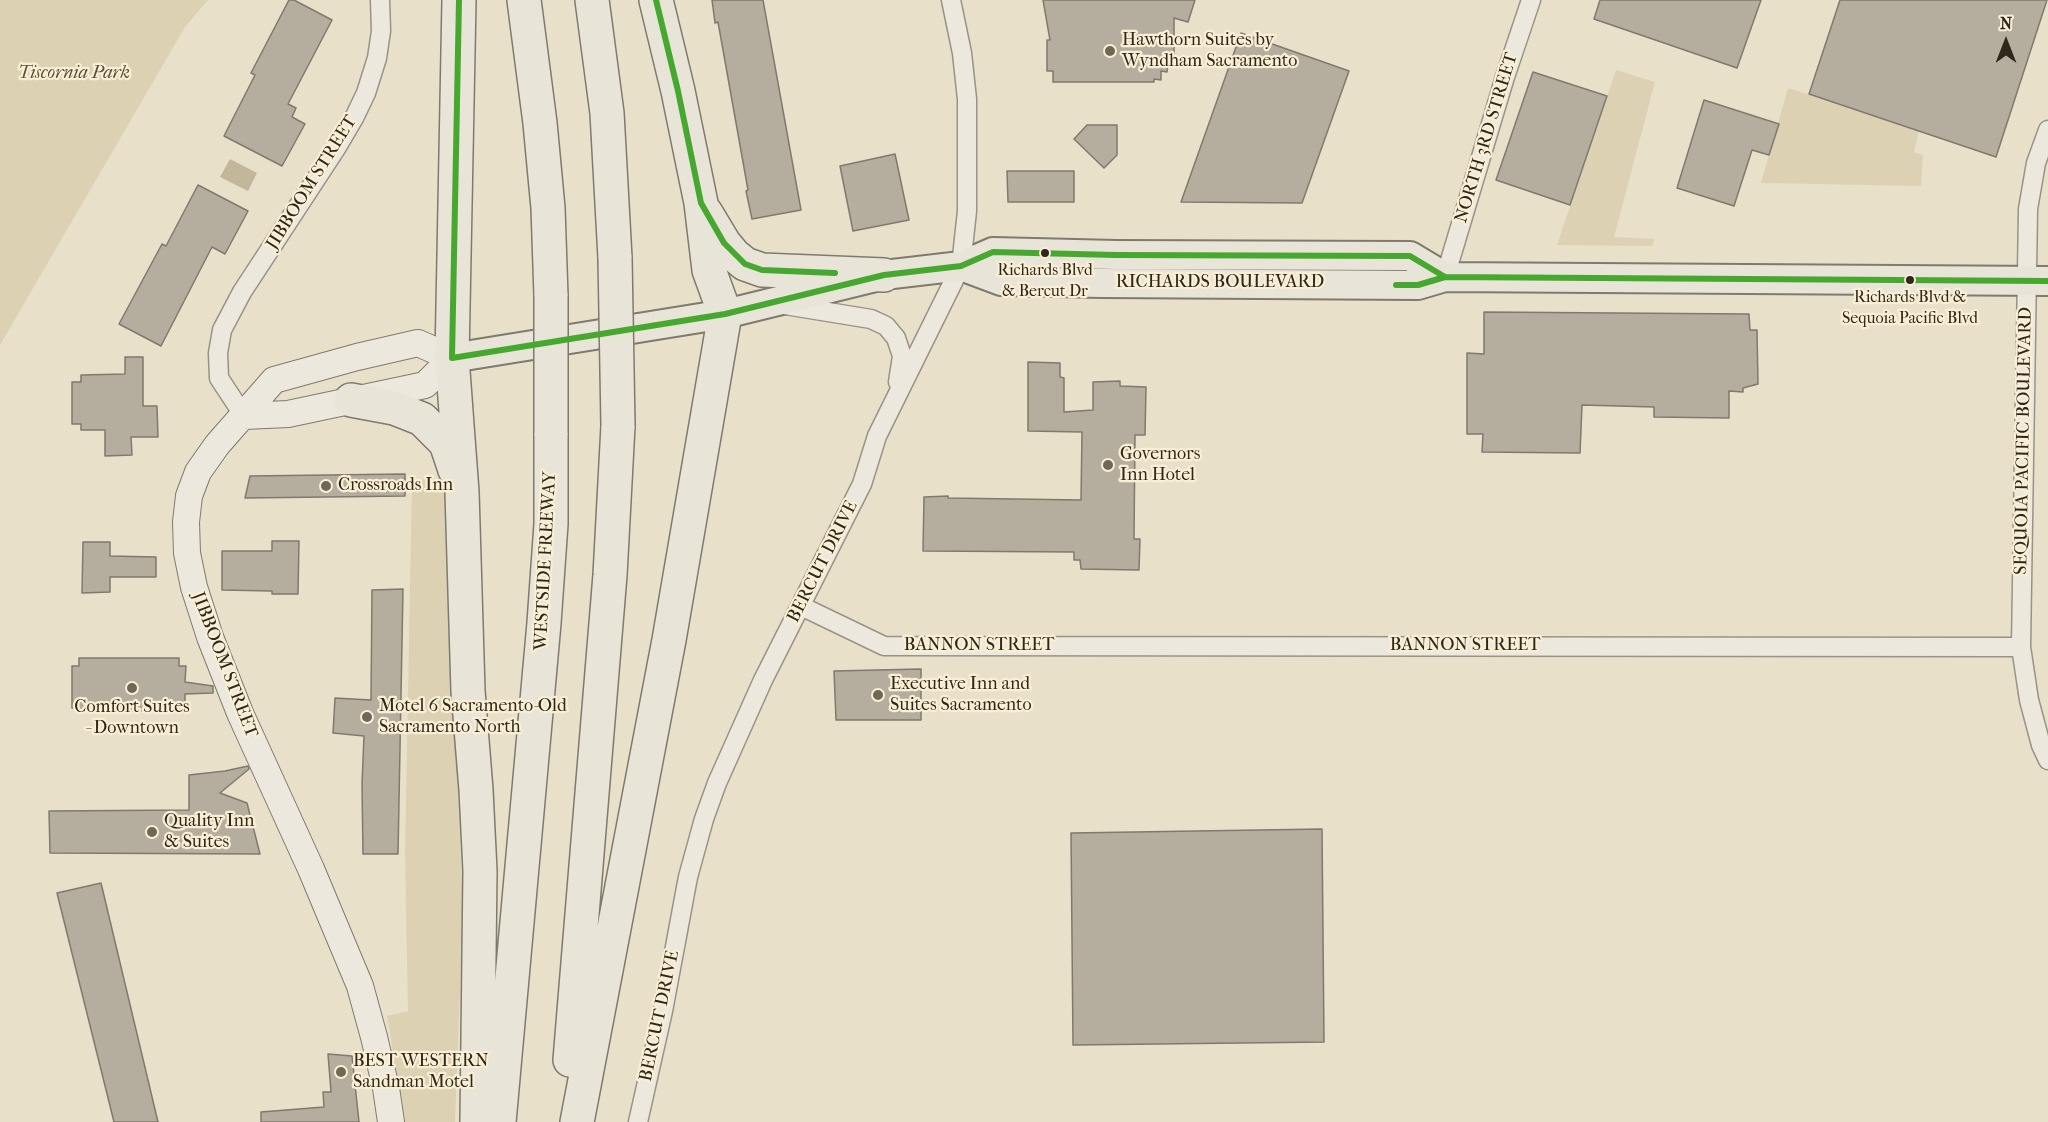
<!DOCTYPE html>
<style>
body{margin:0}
#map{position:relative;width:2048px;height:1122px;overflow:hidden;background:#e9e0ca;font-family:"IM FELL French Canon",serif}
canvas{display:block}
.north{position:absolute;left:1976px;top:12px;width:60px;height:60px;-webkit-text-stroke:4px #f9efd4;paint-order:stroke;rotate:0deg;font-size:16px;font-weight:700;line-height:24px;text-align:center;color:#2f261c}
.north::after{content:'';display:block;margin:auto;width:21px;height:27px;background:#2f261c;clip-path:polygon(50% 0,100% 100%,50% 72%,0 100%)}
</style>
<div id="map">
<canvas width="2048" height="1122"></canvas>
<div class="north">N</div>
</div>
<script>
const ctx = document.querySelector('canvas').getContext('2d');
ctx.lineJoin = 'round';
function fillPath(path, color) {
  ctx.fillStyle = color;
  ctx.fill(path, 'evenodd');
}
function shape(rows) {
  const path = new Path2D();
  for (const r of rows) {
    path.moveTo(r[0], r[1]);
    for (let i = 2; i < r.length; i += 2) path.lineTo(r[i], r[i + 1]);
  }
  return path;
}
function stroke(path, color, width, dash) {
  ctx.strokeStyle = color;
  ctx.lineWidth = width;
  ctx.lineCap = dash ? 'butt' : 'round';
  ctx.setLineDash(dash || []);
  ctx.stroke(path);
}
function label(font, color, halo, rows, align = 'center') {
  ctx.font = font + ' "IM FELL French Canon",serif';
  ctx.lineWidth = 4.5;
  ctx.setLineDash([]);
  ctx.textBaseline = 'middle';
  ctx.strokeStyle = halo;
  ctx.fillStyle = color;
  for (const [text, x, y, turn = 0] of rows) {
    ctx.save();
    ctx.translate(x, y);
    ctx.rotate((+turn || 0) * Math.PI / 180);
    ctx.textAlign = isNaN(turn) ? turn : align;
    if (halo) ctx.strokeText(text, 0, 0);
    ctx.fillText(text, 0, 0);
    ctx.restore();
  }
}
fillPath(shape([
 [0,0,208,0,185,27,0,345],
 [1616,70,1655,82,1614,237,1655,239,1652,246,1557,245],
 [1788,88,1919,131,1914,152,1923,155,1921,186,1761,183],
 [445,478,463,908,455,1122,405,1122,387,1016,408,1011,405,853,412,480]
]), '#ddd1b4');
fillPath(shape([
 [230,159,257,173,248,191,220,177]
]), '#c2b79a');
const building = shape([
 [289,0,294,0,332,20,288,104,296,108,292,117,305,124,282,166,224,136,255,75,251,73,289,0],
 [712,0,763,0,801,210,752,219,746,191,748,190,718,22,715,23,712,0],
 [1043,0,1195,0,1188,22,1174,18,1174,63,1168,63,1167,72,1161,71,1161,80,1154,79,1154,82,1053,82,1053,71,1047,71,1047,40,1050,40,1043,0],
 [1600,0,1761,0,1737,68,1594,19,1600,0],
 [1840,0,2047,0,1996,157,1809,94,1840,0],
 [1241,33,1349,71,1302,203,1181,202,1241,33],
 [1533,72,1607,96,1570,205,1496,180,1533,72],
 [1704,100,1779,124,1769,155,1752,150,1734,206,1677,188,1704,100],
 [1087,125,1117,125,1117,155,1104,168,1074,139,1087,125],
 [895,154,909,220,853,231,840,166,895,154],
 [1007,171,1074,171,1074,202,1008,202,1007,171],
 [198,185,248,211,225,254,212,247,161,346,119,324,162,244,166,246,198,185],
 [1484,312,1749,314,1750,330,1757,330,1758,384,1743,388,1743,392,1729,391,1729,418,1654,417,1654,407,1582,405,1580,453,1482,452,1483,434,1467,434,1467,353,1484,354,1484,312],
 [125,357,143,357,143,406,157,406,158,437,131,437,132,455,105,456,105,430,81,430,81,424,72,424,72,382,81,382,81,375,125,374,125,357],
 [1028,362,1060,363,1060,377,1064,378,1064,412,1093,410,1093,382,1120,381,1120,386,1146,387,1145,435,1135,435,1134,539,1140,539,1139,570,1081,569,1080,560,1074,560,1074,552,923,551,924,497,948,496,948,498,1081,500,1082,432,1028,431,1028,362],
 [405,474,405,496,245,498,250,476,405,474],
 [272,541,299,541,298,594,272,594,272,591,222,590,222,551,272,551,272,541],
 [83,542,110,542,110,556,156,557,156,577,110,577,110,592,82,593,83,542],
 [403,589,398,854,363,854,362,784,364,736,333,733,335,698,371,700,372,590,403,589],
 [79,658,179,658,179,666,186,666,185,682,213,686,213,693,185,694,185,711,79,711,78,708,72,708,72,666,79,666,79,658],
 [921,669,921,720,836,720,834,671,921,669],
 [248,766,249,769,220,793,247,803,260,854,50,853,49,811,189,810,189,775,225,771,248,766],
 [1322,829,1324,1042,1073,1045,1071,833,1322,829],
 [101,883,158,1122,114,1122,57,893,101,883],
 [328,1054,352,1056,359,1122,261,1122,261,1112,324,1107,323,1092,331,1092,328,1054]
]);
fillPath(building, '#b5ae9f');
stroke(building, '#7f7a6e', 1.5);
const street = shape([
 [2048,130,2036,163,2028,209,2021,647,2029,700,2041,745,2048,760],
 [1445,277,1505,77,1531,0],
 [785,305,871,319,886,326,896,338,902,356,898,382],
 [244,416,219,378,218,353,222,330,242,292,337,147,354,118,366,93,377,58,381,31,380,0],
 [801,606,884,646,2021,647],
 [638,1122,663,1011,688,877,704,819,717,783,763,680,862,484,877,436,961,266,967,211,967,99,962,53,951,0]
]);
const secondary = shape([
 [244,416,288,414,425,385,452,358,418,343,357,357,274,380,217,445,198,472,189,496,186,522,187,553,194,587,210,637,240,713,311,869,360,986,374,1037,386,1088,391,1122]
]);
const primary = shape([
 [961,266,1001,281,1102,283,1418,285,1445,277,2048,281],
 [452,358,725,314,884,275,961,266,993,252,1116,255,1410,256,1445,277]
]);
const highway = shape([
 [459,0,452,358,462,492,468,691,476,790,480,871,477,1122],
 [524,0,540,123,548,208,551,296],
 [592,0,607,113,615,258],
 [706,213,724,243,734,255,745,264,762,270,884,275],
 [351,400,394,408,422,419,446,443,455,470],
 [570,1060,610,575,618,426],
 [499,1122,544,623,551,524,551,433],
 [577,1122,669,640,725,314,709,270,701,203,678,91,656,0]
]);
stroke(street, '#999385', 21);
stroke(secondary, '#7f7a6e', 28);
stroke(primary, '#7f7a6e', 32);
stroke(highway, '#7f7a6e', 36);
stroke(street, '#ece8dd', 18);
stroke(secondary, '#ece8dd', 26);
stroke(primary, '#e9e4d8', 28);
stroke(highway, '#e9e4d8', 33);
const highwayBridge = shape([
 [615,258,618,426],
 [551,296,551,433]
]);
stroke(highwayBridge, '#7f7a6e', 36, []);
stroke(highwayBridge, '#e9e4d8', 33);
stroke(shape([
 [459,0,452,358,725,314,884,275,961,266,993,252,1116,255,1410,256,1445,277],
 [656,0,678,91,701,203,724,243,745,264,762,270,835,273],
 [1396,285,1418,285,1445,277,2048,281]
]), '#46a82f', 6);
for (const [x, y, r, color] of [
 [1110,51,6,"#706759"],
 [1045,253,5,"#2f261c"],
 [1910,280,5,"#2f261c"],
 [1108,465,6,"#706759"],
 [326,486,6,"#706759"],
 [132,688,6,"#706759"],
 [878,695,6,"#706759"],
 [367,717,6,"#706759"],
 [152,832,6,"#706759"],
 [341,1072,6,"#706759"]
]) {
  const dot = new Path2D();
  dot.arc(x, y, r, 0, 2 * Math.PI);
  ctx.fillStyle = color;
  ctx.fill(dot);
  stroke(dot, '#f9efd4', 2);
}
label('16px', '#2f261c', '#f9efd4', [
 ["Richards Blvd",1045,271],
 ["& Bercut Dr",1045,292],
 ["Richards Blvd &",1910,298],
 ["Sequoia Pacific Blvd",1910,319]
]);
label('18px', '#2f261c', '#f9efd4', [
 ["Hawthorn Suites by",1122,41],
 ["Wyndham Sacramento",1122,62],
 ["Governors",1120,455],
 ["Inn Hotel",1120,476],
 ["Crossroads Inn",338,486],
 ["Executive Inn and",890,685],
 ["Suites Sacramento",890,706],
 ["Motel 6 Sacramento-Old",379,707],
 ["Sacramento North",379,728],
 ["Comfort Suites",132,708,"center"],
 ["- Downtown",132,729,"center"],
 ["Quality Inn",164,822],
 ["& Suites",164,843],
 ["BEST WESTERN",353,1062],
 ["Sandman Motel",353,1083]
], 'left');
label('italic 18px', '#584e3e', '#f9efd4', [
 ["Tiscornia Park",74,74]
]);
label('18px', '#2f261c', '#f9efd4', [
 ["NORTH 3RD STREET",1487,138,-73],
 ["JIBBOOM STREET",312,183,-58],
 ["RICHARDS BOULEVARD",1220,283],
 ["SEQUOIA PACIFIC BOULEVARD",2024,441,-89],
 ["WESTSIDE FREEWAY",546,561,-87],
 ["BERCUT DRIVE",823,562,-63],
 ["BANNON STREET",979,646],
 ["BANNON STREET",1465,646],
 ["JIBBOOM STREET",224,665,69],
 ["BERCUT DRIVE",660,1016,-78]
]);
</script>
